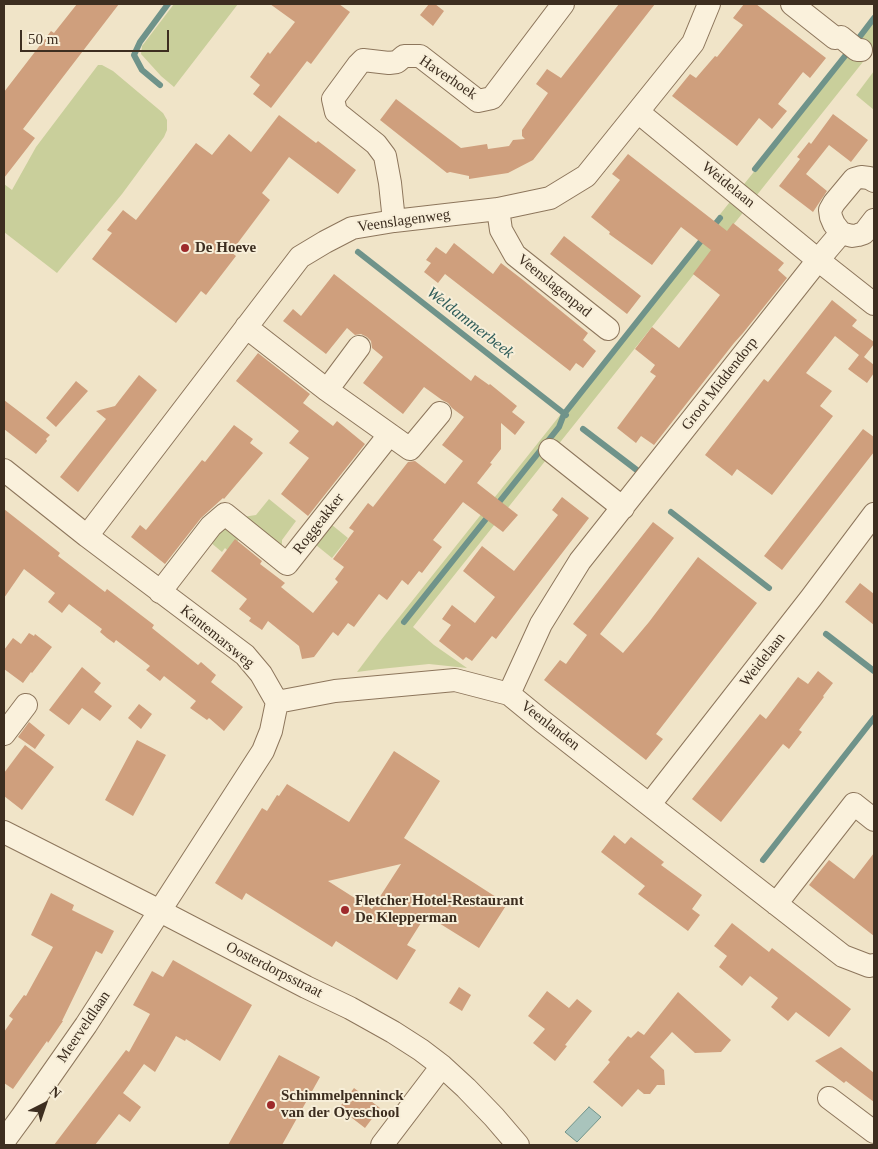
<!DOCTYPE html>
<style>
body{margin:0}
#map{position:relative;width:878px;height:1149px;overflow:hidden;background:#f0e4c8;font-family:"Times New Roman",serif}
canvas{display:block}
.frame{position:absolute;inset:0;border:5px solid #3d2e20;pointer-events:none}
.north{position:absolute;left:20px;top:1079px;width:50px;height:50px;-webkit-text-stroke:4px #f7eed8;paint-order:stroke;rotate:41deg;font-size:14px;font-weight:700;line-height:20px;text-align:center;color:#3d2e20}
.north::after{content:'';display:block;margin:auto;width:18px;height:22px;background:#3d2e20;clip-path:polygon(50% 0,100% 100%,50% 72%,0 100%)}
.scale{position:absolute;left:20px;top:30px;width:149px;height:22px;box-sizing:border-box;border:2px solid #3d2e20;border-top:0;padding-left:6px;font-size:15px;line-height:18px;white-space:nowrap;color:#3d2e20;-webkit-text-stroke:4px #f7eed8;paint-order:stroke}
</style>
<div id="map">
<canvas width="878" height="1149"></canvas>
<div class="frame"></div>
<div class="north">N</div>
<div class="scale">50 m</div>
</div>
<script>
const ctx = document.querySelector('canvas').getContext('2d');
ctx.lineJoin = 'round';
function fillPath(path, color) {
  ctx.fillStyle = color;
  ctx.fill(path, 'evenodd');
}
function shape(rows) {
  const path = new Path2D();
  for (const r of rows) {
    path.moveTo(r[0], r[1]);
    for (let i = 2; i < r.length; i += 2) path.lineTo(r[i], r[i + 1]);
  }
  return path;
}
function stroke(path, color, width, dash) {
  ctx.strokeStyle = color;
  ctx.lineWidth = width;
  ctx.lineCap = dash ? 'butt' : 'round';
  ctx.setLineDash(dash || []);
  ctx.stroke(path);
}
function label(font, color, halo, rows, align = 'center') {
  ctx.font = font + ' "Times New Roman",serif';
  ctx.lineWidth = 4;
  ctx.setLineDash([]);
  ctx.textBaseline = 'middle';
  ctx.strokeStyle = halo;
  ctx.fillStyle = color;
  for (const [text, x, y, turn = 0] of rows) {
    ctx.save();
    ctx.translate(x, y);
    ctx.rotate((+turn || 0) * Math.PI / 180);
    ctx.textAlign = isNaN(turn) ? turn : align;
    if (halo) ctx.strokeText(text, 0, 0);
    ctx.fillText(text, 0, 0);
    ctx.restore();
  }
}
fillPath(shape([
 [174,4,238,4,174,87,161,76,141,54,142,46],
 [874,21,874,48,413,627,434,645,467,668,429,664,380,669,357,672,381,640],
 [98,65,102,65,113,71,163,113,167,120,167,130,164,137,122,194,57,273,4,232,4,184,12,190,36,147],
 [874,71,874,110,856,95],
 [269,499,296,521,282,540,282,550,243,517,256,515],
 [226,524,241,537,229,552,225,548,222,552,210,542],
 [332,525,348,538,332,558,316,545]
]), '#c9cf9b');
const water = shape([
 [589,1107,601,1117,577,1142,565,1132,589,1107]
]);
fillPath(water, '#a9c4bc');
stroke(water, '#6f938a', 1);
stroke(shape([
 [858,39,874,18],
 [160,85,142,70,134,55,140,42,168,4],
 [755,169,849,51],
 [712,228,720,218],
 [358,252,566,415],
 [583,429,642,474],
 [496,506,559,427,564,414,705,236],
 [671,512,769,588],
 [404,622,490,514],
 [826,634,874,671],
 [763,860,874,718]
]), '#6f938a', 6);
fillPath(shape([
 [77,4,119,4,23,129,35,138,4,178,4,92,51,31,54,33],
 [270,4,339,4,350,12,311,64,307,61,271,108,253,94,260,85,250,77,268,52,270,54,295,22],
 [429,4,435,4,444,11,433,26,420,15],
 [619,4,655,4,533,160,508,173,469,179,469,176,450,172,447,173,380,120,396,99,461,148,487,144,488,149,509,146,513,140,525,139,522,136,522,130,548,93,536,84,547,69,561,78],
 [744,4,756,4,826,58,810,78,803,72,778,104,787,111,772,129,759,118,737,146,672,96,690,74,696,78,715,56,717,57,743,25,733,18],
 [833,114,868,140,851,162,829,145,806,174,827,191,813,212,779,186,800,159,797,157,809,142,811,144],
 [279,115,316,143,318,141,356,170,338,194,289,157,262,193,270,200,231,252,236,256,206,295,201,291,176,323,92,259,112,233,107,230,123,210,136,220,196,143,212,155,229,134,251,152],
 [628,154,727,231,733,223,784,263,778,270,787,278,743,333,734,343,654,445,641,436,636,443,617,428,656,376,650,372,655,365,635,349,652,327,679,348,720,295,693,274,711,250,681,227,652,265,609,234,610,232,591,217,620,180,612,174],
 [564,236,641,296,627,314,550,254],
 [454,243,493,274,501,263,523,280,588,333,583,340,596,351,583,368,576,363,570,371,445,274,438,283,424,272,431,263,426,260,436,247,446,254],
 [334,274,471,381,475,375,489,385,490,384,517,406,512,412,525,422,515,435,501,423,501,449,490,463,492,464,477,483,518,515,503,532,463,502,433,540,442,547,422,573,419,571,408,585,402,580,387,600,379,594,354,627,348,623,338,636,333,632,314,657,302,659,299,646,268,621,262,630,249,621,251,618,239,609,247,599,211,571,235,539,262,561,260,564,285,583,281,587,313,613,338,582,335,579,344,567,333,559,354,531,349,528,368,503,373,507,408,462,415,461,445,484,463,461,442,445,464,417,452,408,448,403,442,400,424,387,403,414,363,383,383,357,372,348,371,341,367,337,361,334,355,335,347,328,326,354,283,321,293,309,301,316],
 [832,300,857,320,852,326,874,342,874,344,864,357,874,365,874,373,867,383,848,369,859,355,835,336,806,373,832,391,820,406,833,416,772,495,737,469,732,476,705,455,764,379,768,382],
 [258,353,310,394,303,403,333,426,337,421,365,444,308,516,281,494,309,458,289,443,299,431,236,381],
 [139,375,157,390,78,492,60,477,106,419,96,411,115,406],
 [76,381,88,391,56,427,46,418],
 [4,400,50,435,46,439,47,441,36,454,4,429],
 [234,425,253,439,250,443,263,453,224,499,223,498,201,518,165,564,131,537,140,525,146,530,202,460,205,462],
 [863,429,874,437,874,452,782,570,764,556],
 [562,497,589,518,496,639,492,636,472,661,466,657,463,660,439,641,451,625,442,619,452,605,475,623,495,597,463,571,482,546,514,571,558,515,552,510],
 [4,509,60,553,58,556,88,579,105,592,107,589,154,625,152,628,198,665,201,662,216,675,211,682,243,707,224,731,209,718,207,720,190,708,196,701,164,676,160,681,146,670,150,666,116,640,114,643,107,638,100,632,102,629,69,604,62,613,48,602,55,593,24,569,4,598],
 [653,522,674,538,600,634,623,653,649,622,698,557,757,603,656,734,663,739,646,760,544,680,560,660,566,664,587,635,573,624],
 [860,583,874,594,874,625,845,602],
 [29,633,34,636,35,634,52,647,32,673,31,672,23,683,4,669,4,650,13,638,21,644],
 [82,667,101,683,94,692,112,706,100,721,82,708,69,725,49,710],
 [818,671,833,683,823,696,824,697,799,730,802,732,789,749,783,744,721,822,692,799,760,714,766,719,798,677,808,684],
 [139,704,152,714,141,729,128,718],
 [29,722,45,735,35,749,18,737],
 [137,740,166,755,133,816,105,800],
 [25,745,54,767,22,810,4,796,4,773],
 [394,751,440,781,404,838,507,904,479,948,426,915,407,945,416,950,397,980,336,941,332,947,246,893,242,900,215,883,262,808,267,811,277,795,279,796,287,784,349,822],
 [401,864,372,909,328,881],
 [614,835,625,844,631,837,664,862,661,865,702,895,692,909,700,915,688,931,638,894,645,886,601,852],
 [874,853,874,936,809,885,829,860,854,879],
 [51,893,74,905,72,910,114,931,102,954,96,951,62,1021,63,1021,48,1043,47,1041,13,1089,4,1083,4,1032,13,1019,9,1016,24,995,26,996,53,947,31,935],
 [732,923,769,952,772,948,851,1009,829,1037,796,1012,788,1021,771,1007,778,998,750,976,742,986,719,967,727,956,714,946],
 [173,960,252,1005,220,1061,186,1039,185,1041,176,1036,155,1072,144,1064,123,1093,141,1107,130,1122,119,1114,95,1145,54,1145,126,1050,129,1052,150,1014,133,1005,152,971,163,977],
 [459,987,471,995,462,1011,449,1003],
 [547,991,569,1008,577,999,592,1011,565,1045,567,1046,555,1061,533,1043,545,1029,528,1016],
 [678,992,731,1040,721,1052,695,1053,672,1032,650,1057,664,1070,665,1085,657,1085,650,1094,644,1094,638,1089,622,1107,593,1082,610,1062,608,1060,628,1036,631,1038,638,1031,644,1035],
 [841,1047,874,1073,874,1102,846,1081,844,1083,815,1061],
 [279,1055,320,1077,282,1145,228,1145],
 [354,1088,380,1108,365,1128,339,1108]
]), '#cf9f7d');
const minor = shape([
 [792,4,835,38,841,37,857,50,861,50],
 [638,112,818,260,874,304],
 [874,181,869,178,861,177,854,179,834,203,830,210,831,217,834,224,841,233,852,236,858,235,864,233,874,220],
 [498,209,501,230,515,255,608,329],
 [394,221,390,183,385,156,376,144,336,112,333,99,358,65,363,60,389,63,397,62,404,56,420,56,478,101,492,98,563,4],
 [246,327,327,390,410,449,440,413],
 [327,390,359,347],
 [550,450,623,508],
 [4,470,87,536,245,655,261,674,277,702,271,731,263,751,86,1025,23,1115,4,1141],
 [87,536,300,257,325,242,352,228,394,221,498,209,550,198,586,176,693,43,709,4],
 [160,592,211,526,225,514,287,564,389,435],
 [509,694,541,624,580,561,818,260,841,233],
 [277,702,335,691,455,680,509,694,542,721,843,956,869,966,874,965],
 [4,734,26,705],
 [650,804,811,598,874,514],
 [4,832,160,911,306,987,350,1008,393,1032,421,1050,442,1066,466,1088,494,1117,518,1145],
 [776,904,854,804,874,820],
 [829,1098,874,1132],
 [382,1145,442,1066]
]);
stroke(minor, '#8d765c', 24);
stroke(minor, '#faf1dc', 22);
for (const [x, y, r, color] of [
 [185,248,5,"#9e2a2b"],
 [345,910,5,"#9e2a2b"],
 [271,1105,5,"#9e2a2b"]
]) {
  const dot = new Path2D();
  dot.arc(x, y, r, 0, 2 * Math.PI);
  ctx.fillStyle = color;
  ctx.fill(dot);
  stroke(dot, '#f7eed8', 2);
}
label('15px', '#3d2e20', '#f7eed8', [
 ["Haverhoek",448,78,34],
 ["Weidelaan",728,185,39],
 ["Veenslagenweg",404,221,-8],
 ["Veenslagenpad",554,286,39],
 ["Groot Middendorp",720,384,-52],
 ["Roggeakker",319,524,-52],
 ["Kantemarsweg",217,637,39],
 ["Weidelaan",763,660,-52],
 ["Veenlanden",550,726,38],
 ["Oosterdorpsstraat",274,970,27],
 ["Meerveldlaan",84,1027,-56]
]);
label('bold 15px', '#3d2e20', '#f7eed8', [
 ["De Hoeve",195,248],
 ["Fletcher Hotel-Restaurant",355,901],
 ["De Klepperman",355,918],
 ["Schimmelpenninck",281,1096],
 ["van der Oyeschool",281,1113]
], 'left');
label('italic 16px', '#2f5d5a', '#f7eed8', [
 ["Weldammerbeek",470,323,38]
]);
</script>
